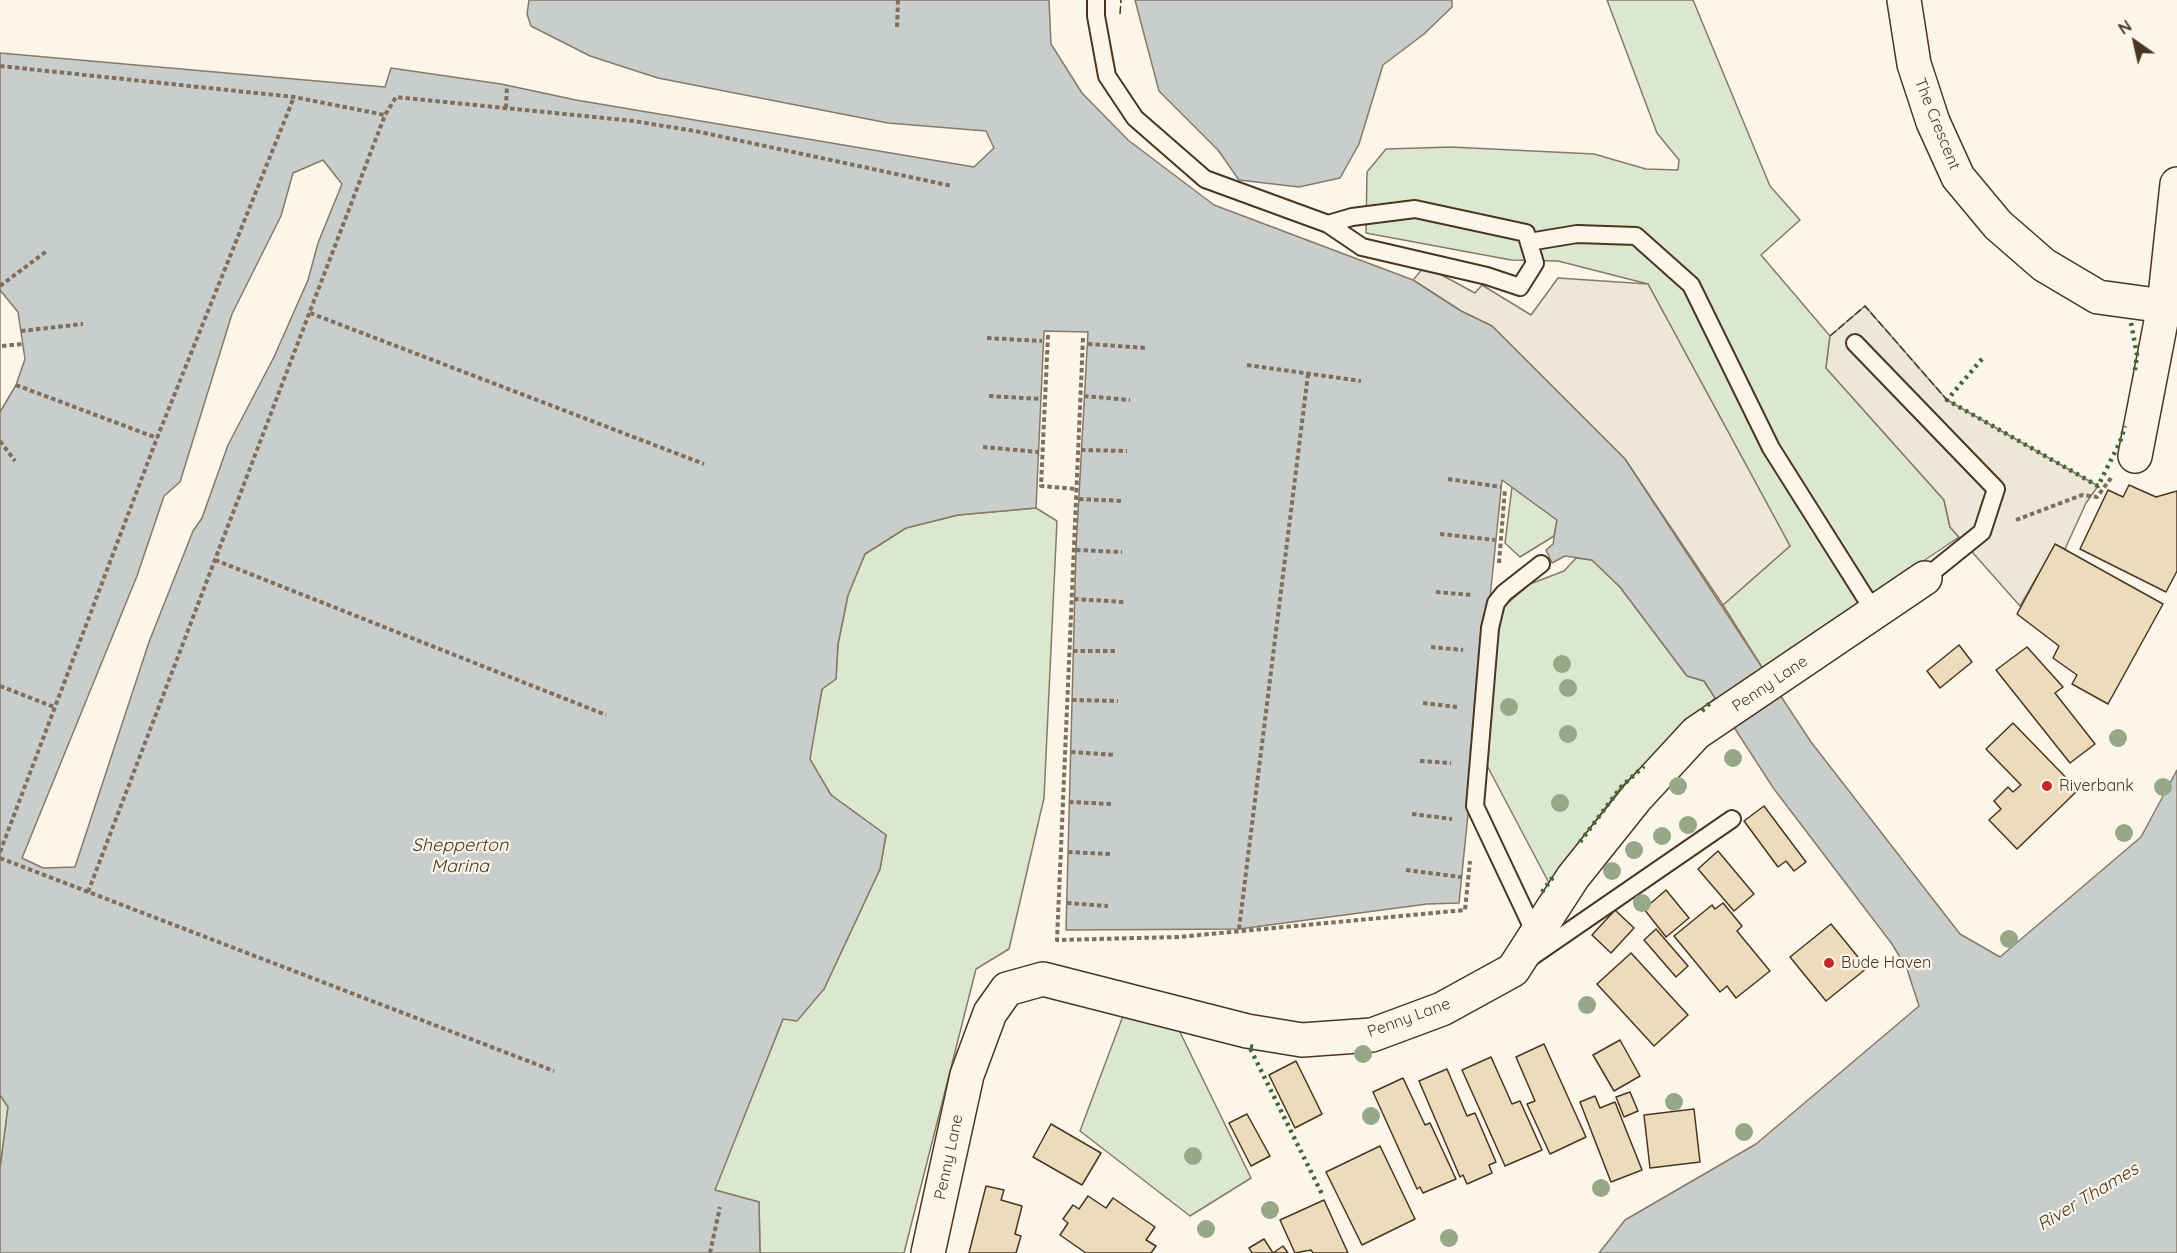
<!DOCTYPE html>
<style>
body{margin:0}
#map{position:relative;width:2177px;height:1253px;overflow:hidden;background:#fbf6e9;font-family:Quicksand,sans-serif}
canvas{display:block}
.north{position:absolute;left:2105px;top:12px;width:60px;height:60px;-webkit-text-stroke:4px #fbf6e9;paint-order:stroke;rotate:326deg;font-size:16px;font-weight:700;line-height:24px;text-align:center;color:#4a3520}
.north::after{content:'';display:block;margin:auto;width:21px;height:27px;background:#4a3520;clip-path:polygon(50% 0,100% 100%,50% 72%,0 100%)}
</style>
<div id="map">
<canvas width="2177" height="1253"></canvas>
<div class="north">N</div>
</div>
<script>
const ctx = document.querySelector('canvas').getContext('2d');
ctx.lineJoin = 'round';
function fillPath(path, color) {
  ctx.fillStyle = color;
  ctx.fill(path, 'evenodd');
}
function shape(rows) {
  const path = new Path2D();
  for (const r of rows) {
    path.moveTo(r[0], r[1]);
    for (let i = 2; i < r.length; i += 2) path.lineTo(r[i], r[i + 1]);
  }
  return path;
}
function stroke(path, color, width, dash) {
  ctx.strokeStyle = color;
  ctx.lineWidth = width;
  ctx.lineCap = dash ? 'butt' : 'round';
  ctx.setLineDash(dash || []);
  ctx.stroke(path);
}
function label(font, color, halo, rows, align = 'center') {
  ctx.font = font + ' Quicksand,sans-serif';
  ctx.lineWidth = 4.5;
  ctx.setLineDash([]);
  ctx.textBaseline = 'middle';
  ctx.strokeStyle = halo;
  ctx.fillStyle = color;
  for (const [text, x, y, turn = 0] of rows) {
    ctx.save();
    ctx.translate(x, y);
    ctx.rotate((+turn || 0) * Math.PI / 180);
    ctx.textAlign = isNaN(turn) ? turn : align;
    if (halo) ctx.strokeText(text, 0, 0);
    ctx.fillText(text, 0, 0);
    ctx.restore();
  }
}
const green = shape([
 [1607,0,1693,0,1770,186,1800,220,1761,255,1830,336,1826,368,1944,500,1950,527,1959,537,1763,669,1723,605,1790,546,1648,284,1558,261,1511,260,1366,233,1367,172,1386,149,1451,147,1594,154,1646,169,1678,170,1679,160,1657,133,1607,0],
 [1512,487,1557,520,1554,536,1520,557,1505,543,1512,487],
 [1036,508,1057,521,1044,798,1009,949,976,969,904,1253,760,1253,759,1202,714,1190,783,1019,824,989,880,869,886,835,831,795,809,759,822,689,836,679,838,644,848,595,865,554,906,528,958,515,1036,508],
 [1576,558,1592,560,1620,587,1687,676,1704,681,1715,698,1621,787,1549,883,1483,758,1502,608,1530,584,1564,571,1576,558],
 [1123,1016,1177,1026,1251,1178,1190,1216,1080,1131,1123,1016],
 [0,1095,8,1107,0,1169,0,1095]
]);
fillPath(green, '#dce7d0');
stroke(green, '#887966', 1.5);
const parking = shape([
 [1425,266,1475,293,1482,285,1531,315,1558,278,1648,284,1790,546,1723,605,1625,459,1492,326,1461,311,1413,280,1425,266],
 [1865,306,1947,400,2098,486,2086,503,2065,549,2055,545,2020,606,1950,527,1944,500,1826,368,1830,336,1865,306]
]);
fillPath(parking, '#ede7d9');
stroke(parking, '#887966', 1.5);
const water = shape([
 [529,0,1049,0,1051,44,1082,93,1128,140,1214,205,1413,280,1461,311,1492,326,1625,459,1811,742,1960,934,2000,957,2141,837,2177,770,2177,1253,1599,1253,1625,1220,1756,1144,1919,1006,1907,969,1892,944,1774,789,1704,681,1687,676,1620,587,1592,560,1565,556,1552,563,1546,550,1553,544,1557,520,1502,480,1459,903,1427,904,1239,929,1066,930,1076,550,1088,332,1044,331,1036,508,958,515,906,528,865,554,848,595,838,644,836,679,822,689,810,759,831,795,886,835,880,869,824,989,797,1021,783,1019,715,1190,759,1202,760,1253,0,1253,0,1169,8,1107,0,1095,0,53,385,87,391,68,501,84,576,100,974,167,994,148,986,131,888,123,658,78,590,56,531,26,527,14,529,0],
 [323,160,342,184,318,243,308,280,274,357,228,445,202,518,193,531,149,642,75,867,43,868,22,858,137,576,164,496,180,482,232,314,281,216,293,173,323,160],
 [1135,0,1452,0,1452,7,1424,34,1383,65,1359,144,1340,178,1299,187,1239,180,1218,150,1159,91,1135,0]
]);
fillPath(water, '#c9cecd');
stroke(water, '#887966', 1.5);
const pier = shape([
 [0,290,18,312,25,359,16,385,0,412,0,290]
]);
fillPath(pier, '#fbf6e9');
stroke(pier, '#887966', 1.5);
const building = shape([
 [2129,485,2156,497,2177,491,2177,571,2166,592,2080,549,2108,490,2123,497,2129,485],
 [2055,544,2163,604,2108,704,2072,684,2077,675,2053,658,2059,646,2017,614,2055,544],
 [1959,645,1972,662,1940,688,1927,671,1959,645],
 [2027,647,2063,687,2055,693,2095,744,2070,763,1996,670,2027,647],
 [2013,723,2078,790,2017,849,1989,820,2001,809,1994,801,2008,787,2013,792,2021,785,1986,749,2013,723],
 [1764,806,1806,862,1794,871,1786,861,1778,867,1744,821,1764,806],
 [1718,851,1754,894,1734,911,1698,869,1718,851],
 [1666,890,1689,918,1666,937,1644,909,1666,890],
 [1723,903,1742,926,1737,931,1770,971,1736,998,1727,986,1720,992,1674,936,1712,905,1715,909,1723,903],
 [1615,910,1634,928,1611,953,1592,935,1615,910],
 [1831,924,1867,968,1826,1001,1790,957,1831,924],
 [1656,929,1688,966,1676,977,1644,940,1656,929],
 [1631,953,1688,1015,1654,1046,1597,984,1631,953],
 [1620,1040,1640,1076,1614,1091,1593,1055,1620,1040],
 [1544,1044,1586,1137,1550,1154,1527,1104,1535,1101,1516,1057,1544,1044],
 [1491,1057,1512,1104,1520,1101,1542,1150,1505,1166,1462,1070,1491,1057],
 [1296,1061,1322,1114,1295,1128,1269,1075,1296,1061],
 [1447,1069,1467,1116,1475,1113,1496,1162,1489,1165,1492,1173,1467,1184,1463,1175,1460,1177,1419,1081,1447,1069],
 [1403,1078,1425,1125,1430,1123,1456,1179,1423,1193,1420,1187,1417,1189,1373,1092,1403,1078],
 [1630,1092,1638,1111,1624,1117,1616,1097,1630,1092],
 [1595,1096,1600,1108,1615,1102,1642,1170,1611,1182,1580,1102,1595,1096],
 [1694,1109,1700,1162,1650,1168,1644,1115,1694,1109],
 [1247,1114,1270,1156,1251,1166,1229,1123,1247,1114],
 [1051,1124,1101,1153,1082,1185,1033,1157,1051,1124],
 [1380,1146,1415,1219,1362,1245,1326,1172,1380,1146],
 [986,1186,1004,1190,1001,1200,1022,1206,1015,1234,1021,1236,1016,1253,969,1253,986,1186],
 [1088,1196,1106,1208,1113,1198,1155,1227,1146,1240,1156,1246,1151,1253,1086,1253,1060,1235,1068,1223,1063,1219,1073,1205,1079,1209,1088,1196],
 [1324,1200,1348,1253,1313,1253,1311,1250,1295,1253,1280,1220,1324,1200],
 [1264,1239,1273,1253,1283,1246,1288,1253,1252,1253,1249,1248,1264,1239]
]);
fillPath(building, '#ecdcbc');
stroke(building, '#4a3520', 1.5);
const lane = shape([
 [1096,0,1096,16,1107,76,1135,118,1205,179,1328,224,1362,247,1487,276,1520,287,1535,263,1526,233,1415,209,1352,217,1328,224],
 [1529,242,1577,234,1636,236,1691,285,1771,448,1875,613],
 [1855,343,1996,489,1982,532,1925,578],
 [1535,933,1475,806,1490,628,1496,603,1504,593,1541,564],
 [1530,958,1732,819]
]);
const street = shape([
 [1904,0,1914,64,1933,122,1958,177,1998,225,2044,265,2098,297,2164,306],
 [2135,456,2164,306,2177,184],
 [928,1253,967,1075,990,1013,1007,989,1043,979,1247,1031,1302,1040,1372,1035,1442,1009,1513,970,1573,877,1637,797,1696,733,1925,578]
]);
stroke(lane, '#4a3520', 20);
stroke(street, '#4a3520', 36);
stroke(shape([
 [897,27,898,0],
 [0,66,294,97,385,115],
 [506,108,507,85],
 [0,286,48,250],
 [310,313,704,464],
 [21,331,83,324],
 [1048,335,1041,486,1076,489],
 [987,338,1042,341],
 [1083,338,1057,940,1178,937,1465,910,1470,861],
 [1088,344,1146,348],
 [2,346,23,344],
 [1247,365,1361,381],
 [16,385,157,438],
 [989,396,1041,399],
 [1084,396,1130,400],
 [0,441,15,461],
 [983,447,1039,452],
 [1081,450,1127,451],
 [1448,479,1501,487],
 [1079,499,1123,501],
 [2016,520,2082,495,2097,497,2111,478],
 [1440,534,1495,540],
 [1076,550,1122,552],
 [215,560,606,715],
 [1499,563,1505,489],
 [1436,592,1472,595],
 [1074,599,1124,602],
 [1431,647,1463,650],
 [1073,651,1117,651],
 [0,686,54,707],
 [1072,700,1118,701],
 [1423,703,1457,707],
 [1071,752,1115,755],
 [1420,761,1451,763],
 [1069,802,1111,804],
 [1412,814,1452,819],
 [0,852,157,438,294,97],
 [1068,852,1110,854],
 [0,858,554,1071],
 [1406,870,1461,877],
 [88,892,385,115,396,97,633,121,695,131,952,186],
 [1067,903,1108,906],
 [1239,929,1308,374],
 [710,1253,720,1207]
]), '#7f6f5c', 4, [4.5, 3]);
stroke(lane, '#fbf6e9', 16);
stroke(street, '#fbf6e9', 33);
stroke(shape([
 [2131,323,2137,355,2135,370],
 [1982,359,1947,400,2098,486,2120,442,2125,426],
 [1702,711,1710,703],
 [1580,842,1621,787,1644,766],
 [1542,892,1553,877],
 [1253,1047,1249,1046,1322,1194]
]), '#436837', 4.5, [3, 4.5]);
stroke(shape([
 [1120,14,1121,0],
 [1830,336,1865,306,1947,400]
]), '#4a3520', 1.5, [8, 3]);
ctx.fillStyle = '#96a887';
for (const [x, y] of [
 [1562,664],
 [1568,688],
 [1509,707],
 [1568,734],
 [2118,738],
 [1733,758],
 [1678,786],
 [2163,787],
 [1560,803],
 [1688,825],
 [2124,833],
 [1662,836],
 [1634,850],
 [1612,871],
 [1642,903],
 [2009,939],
 [1587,1005],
 [1363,1054],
 [1674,1102],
 [1371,1116],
 [1744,1132],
 [1193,1156],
 [1601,1188],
 [1270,1210],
 [1206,1229],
 [1449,1238]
]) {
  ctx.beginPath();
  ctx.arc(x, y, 9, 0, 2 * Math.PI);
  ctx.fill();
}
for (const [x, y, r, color] of [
 [2047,786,6,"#c62828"],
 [1829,963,6,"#c62828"]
]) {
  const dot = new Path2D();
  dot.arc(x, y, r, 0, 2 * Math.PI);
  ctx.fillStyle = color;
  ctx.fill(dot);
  stroke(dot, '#fbf6e9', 2);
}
label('16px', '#4a3520', '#fbf6e9', [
 ["The Crescent",1937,124,68],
 ["Penny Lane",1770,684,-34],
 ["Penny Lane",1409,1018,-20],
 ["Penny Lane",949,1157,-78]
]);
label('16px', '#4a3520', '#fbf6e9', [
 ["Riverbank",2059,786],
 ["Bude Haven",1841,963]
], 'left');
label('italic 18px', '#4a3520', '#fbf6e9', [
 ["Shepperton",460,846],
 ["Marina",460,867],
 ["River Thames",2088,1197,-31]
]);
</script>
